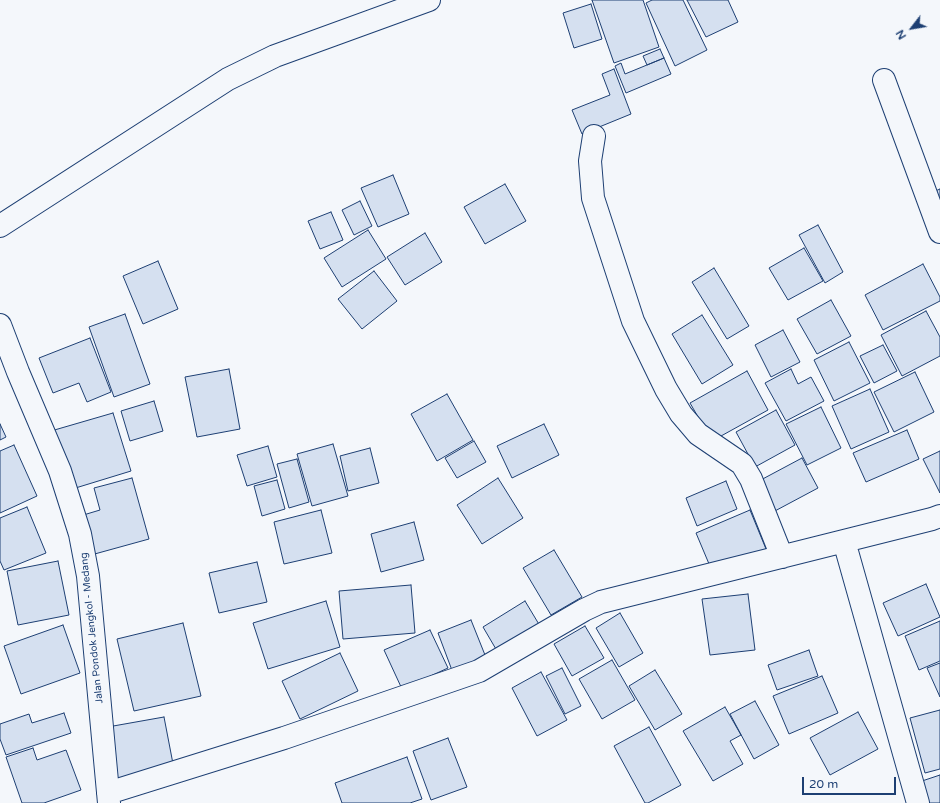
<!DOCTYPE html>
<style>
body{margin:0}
#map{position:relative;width:940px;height:803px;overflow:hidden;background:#f4f7fb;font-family:"Varela Round",sans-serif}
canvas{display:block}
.north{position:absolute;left:892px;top:8px;width:40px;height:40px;-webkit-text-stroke:3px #f4f7fb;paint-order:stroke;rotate:239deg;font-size:11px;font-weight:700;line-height:16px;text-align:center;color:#1d3f73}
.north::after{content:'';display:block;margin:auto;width:14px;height:18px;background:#1d3f73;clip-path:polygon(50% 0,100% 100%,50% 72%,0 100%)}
.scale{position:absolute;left:802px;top:777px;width:94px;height:18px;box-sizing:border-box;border:2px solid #1d3f73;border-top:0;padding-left:5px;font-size:12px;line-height:14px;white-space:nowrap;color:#1d3f73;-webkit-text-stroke:3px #f4f7fb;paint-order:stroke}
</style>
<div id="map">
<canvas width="940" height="803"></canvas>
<div class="north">N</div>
<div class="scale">20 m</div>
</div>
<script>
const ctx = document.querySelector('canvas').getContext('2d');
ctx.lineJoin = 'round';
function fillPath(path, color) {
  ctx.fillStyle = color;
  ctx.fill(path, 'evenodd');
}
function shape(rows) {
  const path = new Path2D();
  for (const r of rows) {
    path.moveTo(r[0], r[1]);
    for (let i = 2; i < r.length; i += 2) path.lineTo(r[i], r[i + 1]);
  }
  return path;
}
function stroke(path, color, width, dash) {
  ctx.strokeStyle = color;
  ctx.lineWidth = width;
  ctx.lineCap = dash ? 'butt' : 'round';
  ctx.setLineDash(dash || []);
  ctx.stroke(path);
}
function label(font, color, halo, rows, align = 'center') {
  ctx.font = font + ' "Varela Round",sans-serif';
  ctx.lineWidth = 3;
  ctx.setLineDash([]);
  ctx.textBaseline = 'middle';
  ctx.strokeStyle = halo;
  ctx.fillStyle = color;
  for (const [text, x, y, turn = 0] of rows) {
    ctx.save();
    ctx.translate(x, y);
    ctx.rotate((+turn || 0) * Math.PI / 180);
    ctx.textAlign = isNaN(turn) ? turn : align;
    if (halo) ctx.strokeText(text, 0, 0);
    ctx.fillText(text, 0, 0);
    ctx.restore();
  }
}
const building = shape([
 [592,0,643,0,659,47,614,63,592,0],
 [652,0,683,0,707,50,675,66,646,3,652,0],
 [687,0,728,0,738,22,706,37,687,0],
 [591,4,602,39,574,48,563,13,591,4],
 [660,49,664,58,647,65,643,56,660,49],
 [664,58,671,74,626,93,615,66,621,63,625,74,664,58],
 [614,69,631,114,582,134,572,110,610,95,602,74,614,69],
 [393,175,409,214,378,227,361,188,393,175],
 [505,184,526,221,485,244,464,207,505,184],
 [940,189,940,205,933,192,940,189],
 [360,201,372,226,354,235,342,210,360,201],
 [331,212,343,240,320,249,308,221,331,212],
 [818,225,843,272,825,283,799,235,818,225],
 [368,230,386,259,342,287,324,258,368,230],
 [425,233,442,262,405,285,387,257,425,233],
 [804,248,823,281,788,300,769,268,804,248],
 [158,261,178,309,143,324,123,276,158,261],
 [923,264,940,297,940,301,883,330,865,295,923,264],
 [714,268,749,326,727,339,692,282,714,268],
 [374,271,397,301,362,329,338,299,374,271],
 [831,300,851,336,817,354,797,319,831,300],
 [926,311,940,337,940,356,902,376,881,335,926,311],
 [125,314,150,384,114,397,89,327,125,314],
 [702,315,733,365,702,384,672,334,702,315],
 [783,330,800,362,771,377,755,345,783,330],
 [90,338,111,392,87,402,79,383,53,393,39,358,90,338],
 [849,342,870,383,834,401,814,360,849,342],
 [883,345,897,371,874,383,860,356,883,345],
 [229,369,240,429,197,437,185,377,229,369],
 [791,369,798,384,811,377,824,401,786,421,765,383,791,369],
 [747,371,768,410,712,441,690,403,747,371],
 [915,372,934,412,894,432,874,392,915,372],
 [870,389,889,432,851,449,832,406,870,389],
 [447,394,473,440,437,461,411,414,447,394],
 [154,401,163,431,130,441,121,411,154,401],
 [821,407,841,448,807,465,786,424,821,407],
 [776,410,795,445,755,467,736,432,776,410],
 [113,413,131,471,69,490,51,431,113,413],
 [0,424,6,437,0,440,0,424],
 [544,424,559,455,512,478,497,446,544,424],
 [907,430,919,459,866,482,853,453,907,430],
 [474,441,486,462,457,478,445,458,474,441],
 [333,444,348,496,312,506,297,454,333,444],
 [14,445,37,496,0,513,0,451,14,445],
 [268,446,277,477,247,486,237,455,268,446],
 [370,448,379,483,348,491,340,456,370,448],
 [940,451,940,493,923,459,940,451],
 [802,458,818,488,773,512,757,482,802,458],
 [297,459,309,502,289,508,277,464,297,459],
 [132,478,149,539,91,555,80,516,100,510,94,488,132,478],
 [498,478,523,518,482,544,457,505,498,478],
 [277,480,285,509,262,516,254,486,277,480],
 [726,481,737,509,697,526,686,498,726,481],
 [27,507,46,553,4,570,0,561,0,518,27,507],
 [321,510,332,553,284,564,274,522,321,510],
 [750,510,766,549,712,571,696,533,750,510],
 [414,522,424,560,381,572,371,534,414,522],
 [554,550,582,597,551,615,523,568,554,550],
 [58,561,69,615,18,625,7,571,58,561],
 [257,562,267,602,219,613,209,573,257,562],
 [926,584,940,617,898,636,883,603,926,584],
 [411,585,415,633,343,639,339,591,411,585],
 [748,594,755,650,710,655,702,599,748,594],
 [326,601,340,647,268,669,253,623,326,601],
 [525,601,543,631,500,656,483,627,525,601],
 [620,613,643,653,619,667,596,628,620,613],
 [471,620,487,660,453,673,438,633,471,620],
 [940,621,940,661,919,670,905,636,940,621],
 [183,623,201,696,134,711,117,639,183,623],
 [63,625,80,673,21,694,4,646,63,625],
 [585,626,604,658,572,676,554,644,585,626],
 [430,630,448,668,402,689,384,650,430,630],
 [809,650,818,676,777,690,768,665,809,650],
 [340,653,358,691,300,719,282,681,340,653],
 [612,660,635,700,602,719,579,679,612,660],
 [940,663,940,697,927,668,940,663],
 [562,668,581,706,565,714,546,676,562,668],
 [655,670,682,714,655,730,629,686,655,670],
 [541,672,567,720,537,736,512,688,541,672],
 [822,676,838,713,789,734,773,696,822,676],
 [755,701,779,745,754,759,730,714,755,701],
 [725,707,741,735,730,741,743,764,713,781,683,731,725,707],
 [940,710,940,769,925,773,910,718,940,710],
 [858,712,878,749,830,775,810,738,858,712],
 [64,713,71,733,6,755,0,739,0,724,29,714,32,723,64,713],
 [164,717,174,769,113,780,102,728,164,717],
 [649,727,681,785,648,803,645,803,614,746,649,727],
 [448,738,467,787,431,800,413,751,448,738],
 [33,748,37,760,66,750,81,790,44,803,22,803,6,757,33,748],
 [407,757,422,799,410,803,342,803,335,783,407,757],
 [940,775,940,803,929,803,922,781,940,775]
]);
fillPath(building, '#d5e0f0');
stroke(building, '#1d3f73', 1);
const street = shape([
 [884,80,940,232],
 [594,136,590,161,593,198,633,321,666,389,681,414,698,434,742,464,751,479,782,557],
 [0,226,228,79,275,56,429,0],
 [0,325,18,372,60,471,80,534,88,576,109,803],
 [844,541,918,803],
 [108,793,284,738,479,671,584,610,601,602,932,519,940,516]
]);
stroke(street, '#1d3f73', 24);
stroke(street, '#f4f7fb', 22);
label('10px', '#1d3f73', '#f4f7fb', [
 ["Jalan Pondok Jengkol - Medang",92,628,-96]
]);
</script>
